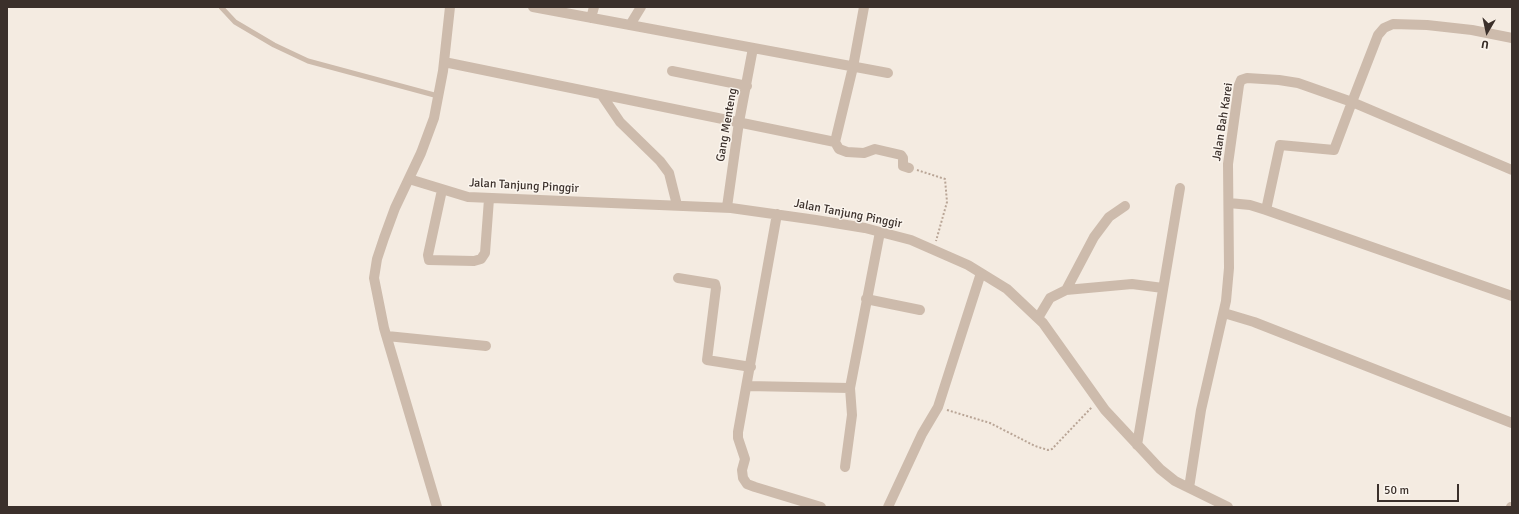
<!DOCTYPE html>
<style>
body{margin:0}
#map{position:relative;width:1519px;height:514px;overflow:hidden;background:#f4ebe1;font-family:Signika,sans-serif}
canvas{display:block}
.frame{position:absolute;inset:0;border:8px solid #3b302b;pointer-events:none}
.north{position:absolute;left:1467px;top:12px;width:40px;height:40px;-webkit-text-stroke:3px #fbf5ee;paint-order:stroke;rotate:189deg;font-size:11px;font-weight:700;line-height:16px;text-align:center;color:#3b302b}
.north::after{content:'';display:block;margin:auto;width:14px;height:18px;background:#3b302b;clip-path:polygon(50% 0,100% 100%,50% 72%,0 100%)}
.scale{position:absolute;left:1377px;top:484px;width:82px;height:18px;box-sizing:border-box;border:2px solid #3b302b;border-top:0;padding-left:5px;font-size:12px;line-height:14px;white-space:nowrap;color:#3b302b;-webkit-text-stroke:3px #fbf5ee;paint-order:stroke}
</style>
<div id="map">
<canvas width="1519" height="514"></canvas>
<div class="frame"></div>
<div class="north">U</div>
<div class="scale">50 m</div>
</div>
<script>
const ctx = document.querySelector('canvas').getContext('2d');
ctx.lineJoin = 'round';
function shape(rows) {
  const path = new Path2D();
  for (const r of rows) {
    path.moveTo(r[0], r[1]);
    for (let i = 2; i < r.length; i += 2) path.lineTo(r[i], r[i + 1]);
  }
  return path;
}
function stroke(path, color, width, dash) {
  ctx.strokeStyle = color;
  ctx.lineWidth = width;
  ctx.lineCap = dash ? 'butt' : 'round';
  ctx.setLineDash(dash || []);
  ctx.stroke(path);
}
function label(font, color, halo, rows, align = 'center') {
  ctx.font = font + ' Signika,sans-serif';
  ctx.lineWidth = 3;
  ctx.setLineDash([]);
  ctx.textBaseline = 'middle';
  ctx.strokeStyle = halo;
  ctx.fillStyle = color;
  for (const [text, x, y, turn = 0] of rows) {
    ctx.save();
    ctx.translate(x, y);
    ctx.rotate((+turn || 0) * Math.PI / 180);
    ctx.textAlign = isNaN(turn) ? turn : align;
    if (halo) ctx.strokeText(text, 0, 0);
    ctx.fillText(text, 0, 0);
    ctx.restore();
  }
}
stroke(shape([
 [917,170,945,179,947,202,936,241],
 [947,410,990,423,1035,446,1048,450,1052,449,1092,407]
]), '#b9a596', 2, [2, 2]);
stroke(shape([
 [221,7,235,22,274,45,308,61,438,96]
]), '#cdbbac', 5);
stroke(shape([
 [533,7,888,73],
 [591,18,594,7],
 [630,25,641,7],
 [444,62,835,142,853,67,864,7],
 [672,71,747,86],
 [601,94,620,122,660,161,669,173,677,205],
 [835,142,839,149,847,152,864,153,875,149,901,155,903,158,903,166,909,168],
 [409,179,468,197,731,208,816,220,865,228,911,240,968,265,1007,289,1043,323,1105,410,1160,469,1175,481,1228,507],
 [442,190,428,255,429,260,474,261,481,259,485,253,489,199],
 [1229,203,1250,205,1266,210,1512,296],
 [727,207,739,122,753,48],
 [1266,210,1280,145,1334,150,1352,102,1512,170],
 [777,214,738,432,738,438,745,459,742,470,743,478,747,484,755,487,821,507],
 [678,278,715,284,716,288,707,360,751,367],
 [1066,290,1094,237,1109,217,1125,206],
 [866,299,920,310],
 [1224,313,1254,322,1512,423],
 [1038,318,1050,298,1066,290,1132,284,1163,288],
 [387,336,486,346],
 [747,386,850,388],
 [1137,445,1180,188],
 [845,467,852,415,850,388,880,232],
 [1189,488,1201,410,1226,301,1229,268,1228,164,1239,85,1241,80,1247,78,1279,80,1298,83,1352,102,1378,35,1384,28,1393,24,1427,25,1472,30,1512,38],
 [437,507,384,328,374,278,377,259,384,238,395,208,421,153,434,118,443,71,450,7],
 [888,507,922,434,938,407,981,273],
 [1511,507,1512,507]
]), '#cdbbac', 10);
label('12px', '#3b302b', '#fbf5ee', [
 ["Jalan Bah Karei",1223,122,-81],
 ["Gang Menteng",727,125,-80],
 ["Jalan Tanjung Pinggir",524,186,3],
 ["Jalan Tanjung Pinggir",848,214,11]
]);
</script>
